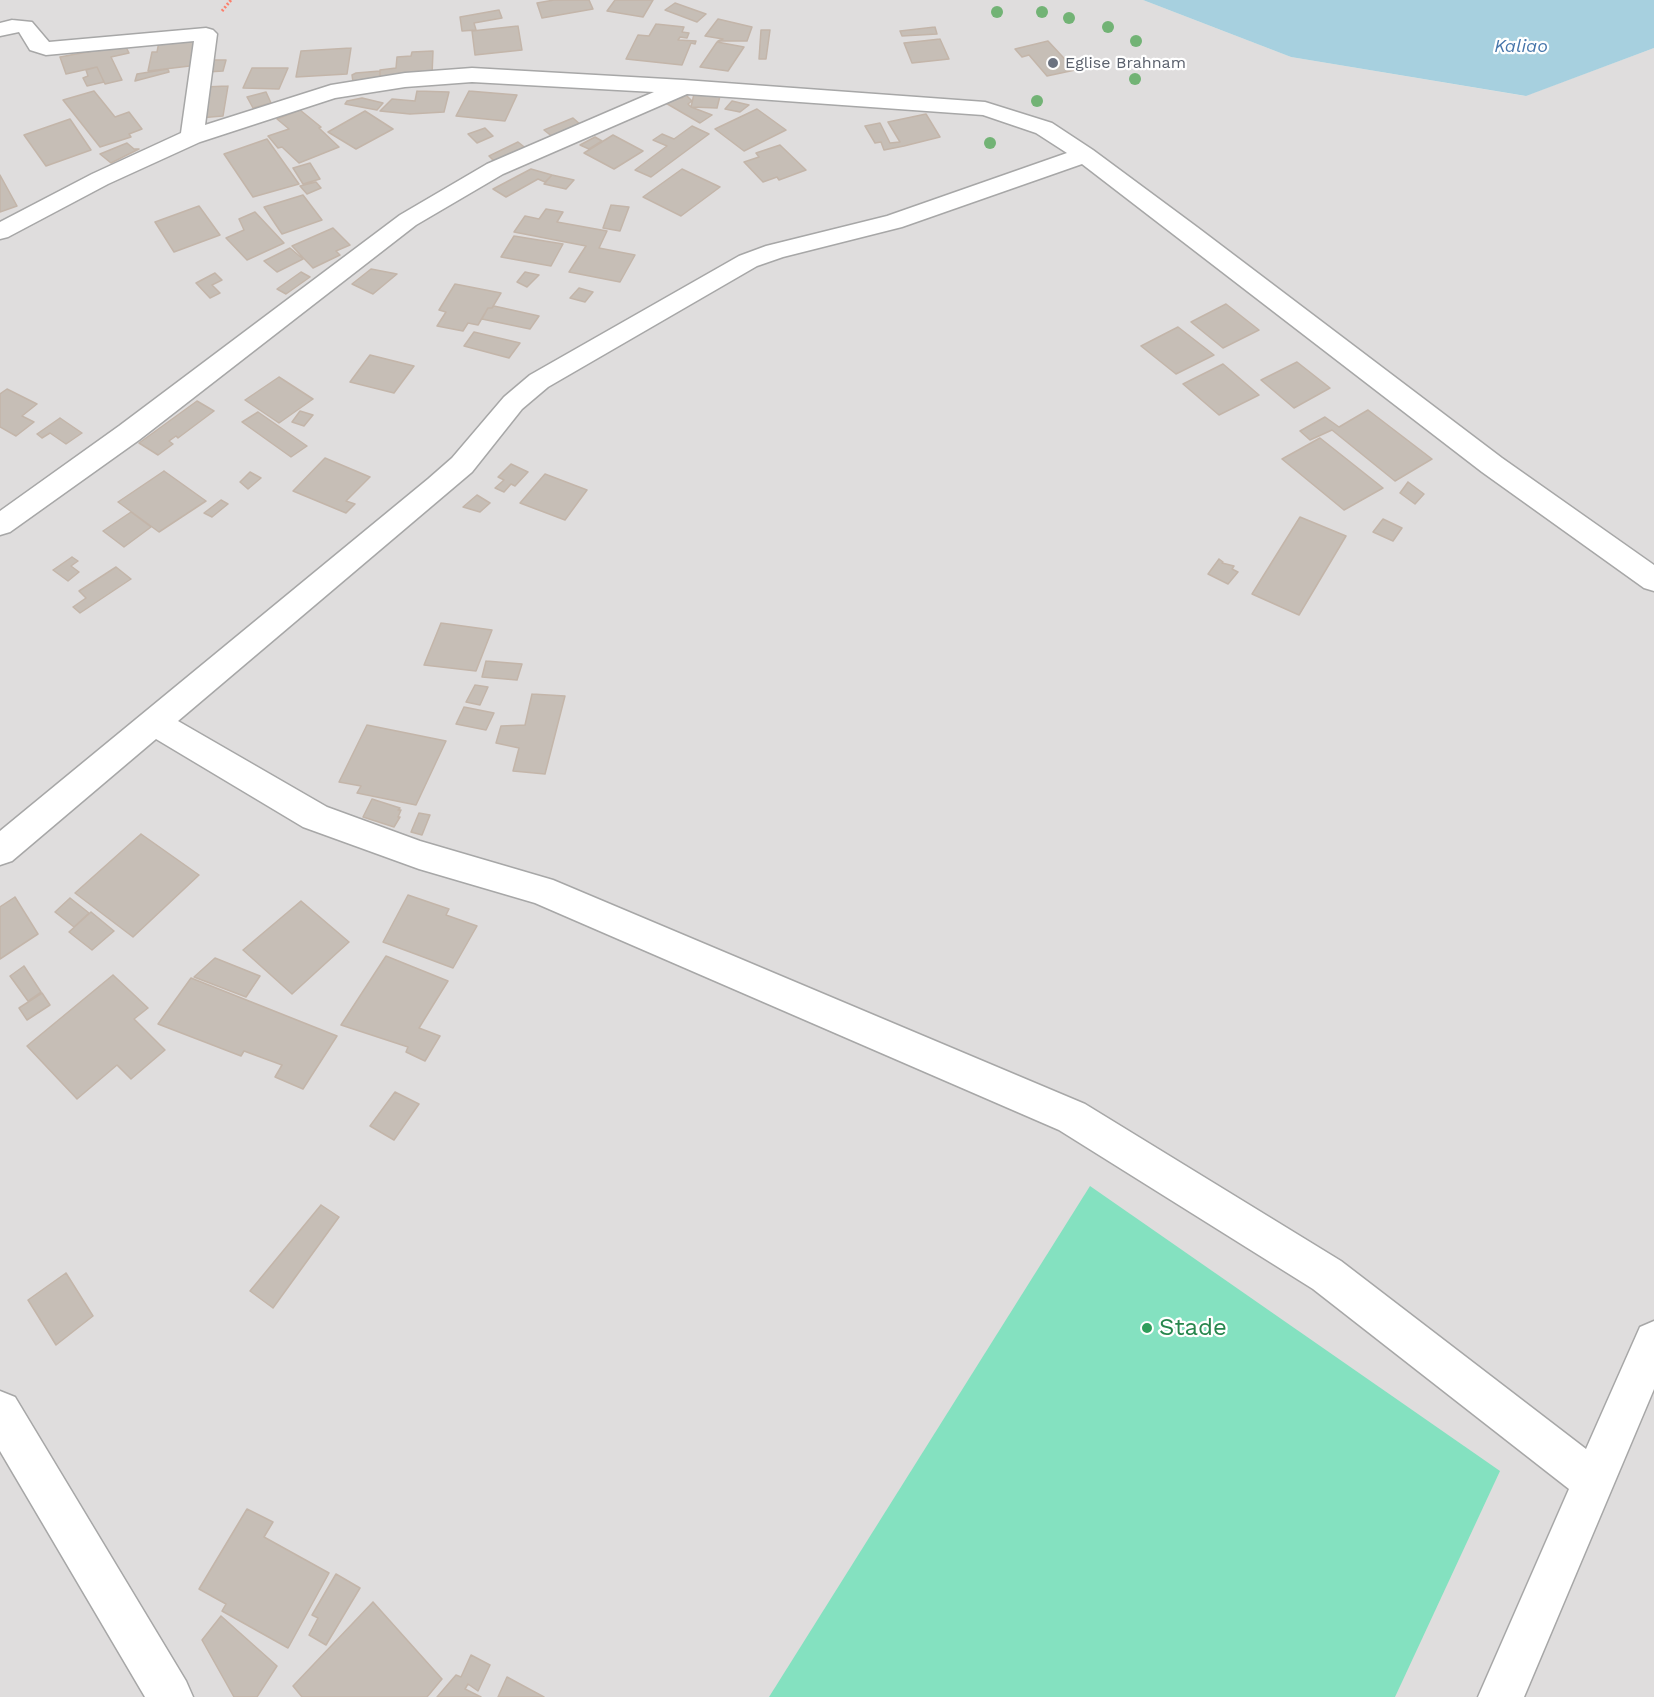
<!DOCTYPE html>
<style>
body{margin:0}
canvas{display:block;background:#f1eee7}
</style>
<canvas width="1654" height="1697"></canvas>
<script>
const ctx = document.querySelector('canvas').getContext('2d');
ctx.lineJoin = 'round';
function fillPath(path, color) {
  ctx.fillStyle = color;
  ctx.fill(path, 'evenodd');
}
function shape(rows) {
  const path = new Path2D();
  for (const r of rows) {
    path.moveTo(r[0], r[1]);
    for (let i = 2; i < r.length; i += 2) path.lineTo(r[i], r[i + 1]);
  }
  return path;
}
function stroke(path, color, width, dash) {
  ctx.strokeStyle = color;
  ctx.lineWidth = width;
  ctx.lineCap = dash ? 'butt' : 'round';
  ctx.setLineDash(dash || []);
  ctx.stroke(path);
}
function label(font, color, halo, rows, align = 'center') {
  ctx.font = font + ' "Work Sans",sans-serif';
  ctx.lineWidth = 4.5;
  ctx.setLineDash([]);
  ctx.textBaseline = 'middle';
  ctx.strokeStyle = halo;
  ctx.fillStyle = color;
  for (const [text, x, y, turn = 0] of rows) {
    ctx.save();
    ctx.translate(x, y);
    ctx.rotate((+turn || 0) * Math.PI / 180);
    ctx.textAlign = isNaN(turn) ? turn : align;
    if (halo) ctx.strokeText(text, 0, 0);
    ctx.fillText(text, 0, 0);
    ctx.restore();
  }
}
fillPath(shape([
 [0,0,1143,0,1291,57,1525,96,1654,48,1654,1697,0,1697]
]), '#dfdddd');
fillPath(shape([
 [1090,1186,1500,1471,1395,1697,769,1697]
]), '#84e1c0');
fillPath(shape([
 [1143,0,1654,0,1654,48,1526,96,1291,57]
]), '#a7d0df');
const building = shape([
 [554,0,589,0,593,9,542,18,537,3,554,0],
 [615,0,653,0,643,17,607,11,615,0],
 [675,3,706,14,697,22,665,10,675,3],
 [499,10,502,18,474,23,476,30,462,31,460,17,499,10],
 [718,19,752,27,747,41,718,41,723,39,705,36,718,19],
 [656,24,684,27,682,32,689,33,687,38,680,37,678,40,696,41,695,44,691,43,682,65,626,59,638,35,649,36,656,24],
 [518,26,522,50,475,55,472,31,518,26],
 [935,27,937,34,902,36,900,31,935,27],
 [761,30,770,30,766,59,759,59,761,30],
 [201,39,198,65,148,71,152,52,157,52,159,42,201,39],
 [940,39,949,59,912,63,904,43,940,39],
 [1048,41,1075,70,1047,76,1029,55,1022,57,1015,49,1048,41],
 [717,42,744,47,728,71,700,67,717,42],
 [125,45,129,53,111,57,122,80,105,84,97,67,66,74,60,57,125,45],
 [351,48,347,74,296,77,301,51,351,48],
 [433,51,432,75,380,79,380,70,396,68,397,57,411,56,412,52,433,51],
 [211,60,226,60,223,71,207,72,211,60],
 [97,67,104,82,87,86,83,78,88,76,86,70,97,67],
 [252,68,288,68,279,89,243,88,252,68],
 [168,69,169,72,135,81,137,74,168,69],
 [380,71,380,78,353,82,352,75,356,73,380,71],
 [228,86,223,116,199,118,204,87,228,86],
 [94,91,115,117,129,112,142,129,129,134,131,137,100,147,63,100,94,91],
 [417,91,449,92,444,112,410,114,380,111,392,99,415,101,417,91],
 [469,91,517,95,505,121,456,116,469,91],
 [266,92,271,103,253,108,247,97,266,92],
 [694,94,720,96,717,108,691,107,694,94],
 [686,95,692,101,688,104,691,107,712,115,700,123,664,102,677,96,682,98,686,95],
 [362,98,383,103,377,110,345,104,347,101,362,98],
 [732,101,749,105,740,112,725,109,732,101],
 [757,109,786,130,744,151,715,129,757,109],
 [300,110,321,127,319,128,339,147,299,163,282,147,278,148,268,136,289,129,277,119,300,110],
 [365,111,393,129,356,149,328,132,365,111],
 [926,114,940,137,904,146,884,150,881,142,875,143,865,126,880,123,890,143,900,142,888,122,926,114],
 [573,118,582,126,554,138,544,130,573,118],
 [70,119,91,150,46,166,24,135,70,119],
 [692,126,709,134,651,177,635,170,667,146,653,140,662,134,674,139,692,126],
 [485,128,493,136,477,143,468,134,485,128],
 [613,135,643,151,614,169,584,153,613,135],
 [595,137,602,141,589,149,580,145,595,137],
 [267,139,299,184,253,197,224,154,267,139],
 [518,142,528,150,496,163,489,156,518,142],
 [127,143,134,149,139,149,111,163,100,154,127,143],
 [780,145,806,170,779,180,777,177,763,182,744,162,759,157,756,153,780,145],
 [310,163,320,179,303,184,293,168,310,163],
 [531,169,552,175,545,182,538,179,506,197,493,189,531,169],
 [682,169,720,187,681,216,643,197,682,169],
 [0,175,17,206,0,212,0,175],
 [552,175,574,180,566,189,544,184,552,175],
 [316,182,321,188,307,194,300,186,316,182],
 [303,195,322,220,282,234,264,207,303,195],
 [611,205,629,207,620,231,603,228,611,205],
 [199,206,220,235,174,252,155,222,199,206],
 [546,209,563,212,557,222,607,231,599,248,635,255,620,282,569,272,586,246,514,232,525,216,539,219,546,209],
 [255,212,284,243,247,260,226,238,244,230,239,219,255,212],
 [333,228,350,245,336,251,340,255,313,268,292,246,333,228],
 [514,236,563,244,551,266,501,257,514,236],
 [290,248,303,259,277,272,264,261,290,248],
 [371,269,397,274,373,294,352,284,371,269],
 [301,272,310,277,286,294,277,289,301,272],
 [525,272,539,275,527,287,517,282,525,272],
 [215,273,222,280,212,285,220,293,210,298,196,283,215,273],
 [455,284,501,293,492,308,488,308,478,325,468,323,463,331,437,326,446,312,439,310,455,284],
 [579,288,593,292,585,302,570,298,579,288],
 [1226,304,1259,330,1223,348,1191,322,1226,304],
 [494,306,539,316,530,329,482,319,488,308,492,308,494,306],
 [1178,327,1214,355,1176,374,1141,346,1178,327],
 [474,332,520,343,509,358,464,346,474,332],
 [370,355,414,366,394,393,350,382,370,355],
 [1297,362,1330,388,1294,408,1261,380,1297,362],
 [1223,364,1259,395,1219,415,1183,384,1223,364],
 [279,377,313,399,279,423,245,400,279,377],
 [7,389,37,404,22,416,34,422,16,436,0,427,0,394,7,389],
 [197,401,214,411,178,438,176,436,169,441,173,444,158,455,139,443,197,401],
 [1368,410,1432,459,1395,481,1332,430,1310,440,1300,431,1325,417,1339,427,1368,410],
 [300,411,313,415,304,426,292,422,300,411],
 [258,412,307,446,291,457,242,422,258,412],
 [60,418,82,433,66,444,50,433,42,438,37,434,60,418],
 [1320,438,1383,488,1344,510,1282,459,1320,438],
 [325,458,370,477,346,501,355,504,346,513,293,491,325,458],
 [511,464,528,472,515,486,511,484,504,492,495,488,504,480,498,477,511,464],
 [164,471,206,501,159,532,118,502,164,471],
 [250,472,261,478,248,489,240,482,250,472],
 [545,474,587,490,565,520,520,503,545,474],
 [1408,482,1424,494,1415,504,1400,493,1408,482],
 [477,495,490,503,480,512,463,507,477,495],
 [221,500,228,504,212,517,204,513,221,500],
 [131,512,151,527,124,547,103,531,131,512],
 [1300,517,1346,536,1299,615,1252,594,1300,517],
 [1383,519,1402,528,1393,541,1373,532,1383,519],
 [72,557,78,561,71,566,79,572,68,581,53,570,72,557],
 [1219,559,1223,562,1222,563,1234,566,1232,569,1238,572,1228,584,1208,574,1219,559],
 [116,567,131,579,80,613,73,607,86,598,79,591,116,567],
 [441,623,492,630,476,671,424,665,441,623],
 [486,661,522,664,517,680,482,677,486,661],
 [475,685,488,687,480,705,466,702,475,685],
 [532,694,565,696,545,774,513,771,519,748,496,743,501,726,525,725,532,694],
 [464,707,494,713,486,730,456,724,464,707],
 [367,725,446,741,416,805,357,793,361,786,339,782,367,725],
 [372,799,400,808,398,810,401,810,398,817,400,817,394,827,363,817,372,799],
 [419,813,430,815,422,835,411,832,419,813],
 [141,834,199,875,133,937,75,893,141,834],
 [408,895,449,909,446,915,477,926,453,968,383,942,408,895],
 [15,897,38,934,0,959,0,907,15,897],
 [70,898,89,913,74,927,55,912,70,898],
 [301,901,349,942,292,994,243,950,301,901],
 [91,912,114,931,92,950,69,932,91,912],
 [386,956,448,981,419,1028,440,1036,425,1061,406,1052,408,1047,341,1025,386,956],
 [215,958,260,976,246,997,194,977,215,958],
 [24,966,41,992,28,1001,10,976,24,966],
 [113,975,148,1008,134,1019,165,1050,131,1079,117,1065,77,1099,27,1046,113,975],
 [191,978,337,1036,303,1089,275,1077,282,1065,244,1051,241,1056,158,1024,191,978],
 [42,993,50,1005,27,1020,19,1008,42,993],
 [395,1092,419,1104,394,1140,370,1126,395,1092],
 [321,1205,339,1217,273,1308,250,1291,321,1205],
 [66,1273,93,1316,56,1345,28,1300,66,1273],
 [247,1509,273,1522,264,1537,329,1573,288,1648,222,1611,226,1604,199,1589,247,1509],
 [336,1574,360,1588,326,1645,309,1635,318,1618,312,1615,336,1574],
 [373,1602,442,1679,427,1697,302,1697,293,1686,373,1602],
 [221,1616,277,1666,257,1697,234,1697,202,1640,221,1616],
 [471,1655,490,1665,478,1691,468,1684,465,1689,481,1697,437,1697,456,1675,461,1677,471,1655],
 [507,1677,544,1697,498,1697,507,1677]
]);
fillPath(building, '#c6beb6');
stroke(building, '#c3b5a9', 1.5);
const minor = shape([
 [12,20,32,22,49,42,206,28,213,30,217,34,205,125,331,85,405,73,472,68,684,80,985,102,1052,123,1093,150,1197,227,1502,458,1654,565,1654,591,1644,588,1482,472,1082,164,902,227,783,257,757,266,548,387,522,409,472,472,178,721,327,807,420,841,553,880,1085,1104,1341,1261,1586,1449,1640,1327,1654,1321,1654,1389,1524,1697,1478,1697,1569,1489,1313,1289,1059,1130,535,903,419,869,303,827,156,739,12,861,0,865,0,831,428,479,452,458,504,397,530,375,739,256,766,246,887,216,1067,153,1036,133,983,115,687,94,503,174,416,225,139,440,10,532,0,535,0,511,119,426,400,215,487,164,654,92,472,82,405,87,335,98,200,142,108,184,8,237,0,239,0,222,92,174,181,133,194,41,46,55,30,50,19,32,0,36,0,23,12,20],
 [0,1391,15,1397,186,1681,193,1697,145,1697,0,1451,0,1391]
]);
stroke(minor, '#a7a7a7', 3);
stroke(shape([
 [222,11,231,0]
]), '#fc806d', 3, [2, 2]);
fillPath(minor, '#fff');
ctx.fillStyle = '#72b375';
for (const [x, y] of [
 [997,12],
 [1042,12],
 [1069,18],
 [1108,27],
 [1136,41],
 [1135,79],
 [1037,101],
 [990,143]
]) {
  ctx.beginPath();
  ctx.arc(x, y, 6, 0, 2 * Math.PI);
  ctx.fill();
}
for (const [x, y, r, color] of [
 [1053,63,6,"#6b7280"],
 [1147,1328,6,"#2e9e5b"]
]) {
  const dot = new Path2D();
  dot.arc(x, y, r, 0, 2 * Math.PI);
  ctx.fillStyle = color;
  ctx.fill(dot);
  stroke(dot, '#fff', 2);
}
label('16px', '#5b616d', '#fff', [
 ["Eglise Brahnam",1065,63]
], 'left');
label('italic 18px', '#4776ab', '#fff', [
 ["Kaliao",1521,47]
]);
label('24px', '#27864d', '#fff', [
 ["Stade",1159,1328]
], 'left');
</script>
